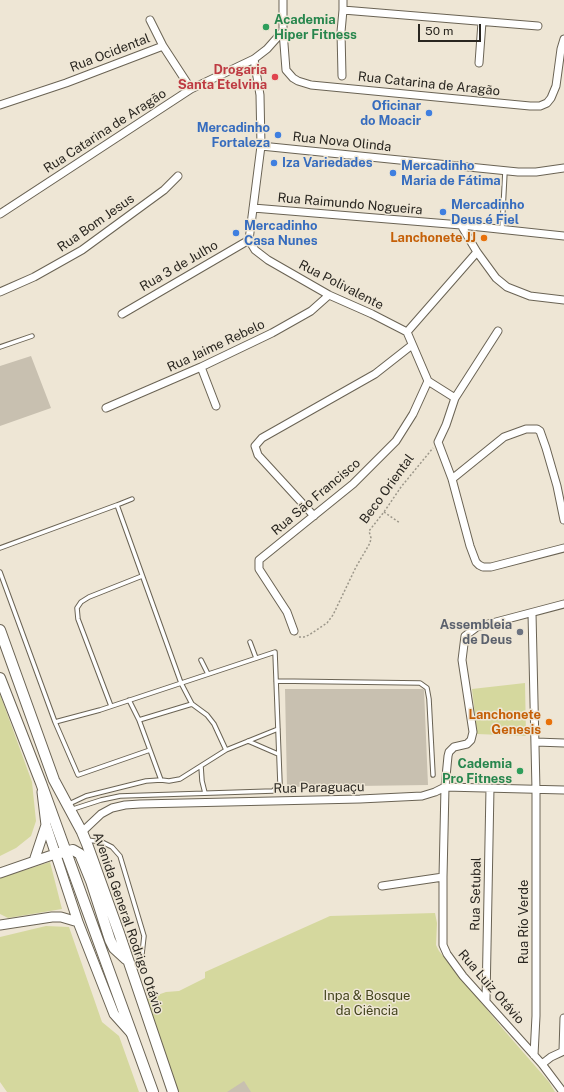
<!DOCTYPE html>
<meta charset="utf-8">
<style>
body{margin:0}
#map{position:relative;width:564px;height:1092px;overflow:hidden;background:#eee6d5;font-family:"Public Sans",sans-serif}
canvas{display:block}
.scale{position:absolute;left:418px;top:24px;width:63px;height:18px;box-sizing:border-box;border:2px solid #292620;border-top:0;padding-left:5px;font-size:12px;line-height:14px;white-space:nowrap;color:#292620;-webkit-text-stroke:3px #eee6d5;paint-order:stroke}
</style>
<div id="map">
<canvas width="564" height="1092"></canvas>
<div class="scale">50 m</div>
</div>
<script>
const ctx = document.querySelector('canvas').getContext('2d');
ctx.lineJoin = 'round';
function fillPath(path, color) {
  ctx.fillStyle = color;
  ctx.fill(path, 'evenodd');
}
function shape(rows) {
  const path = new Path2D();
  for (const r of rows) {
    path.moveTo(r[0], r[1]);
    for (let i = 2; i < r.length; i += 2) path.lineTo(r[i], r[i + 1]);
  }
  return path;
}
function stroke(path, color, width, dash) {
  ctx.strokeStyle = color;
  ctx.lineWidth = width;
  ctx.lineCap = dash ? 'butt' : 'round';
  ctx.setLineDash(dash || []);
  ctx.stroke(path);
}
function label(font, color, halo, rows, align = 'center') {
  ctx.font = font + ' "Public Sans",sans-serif';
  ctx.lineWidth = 3;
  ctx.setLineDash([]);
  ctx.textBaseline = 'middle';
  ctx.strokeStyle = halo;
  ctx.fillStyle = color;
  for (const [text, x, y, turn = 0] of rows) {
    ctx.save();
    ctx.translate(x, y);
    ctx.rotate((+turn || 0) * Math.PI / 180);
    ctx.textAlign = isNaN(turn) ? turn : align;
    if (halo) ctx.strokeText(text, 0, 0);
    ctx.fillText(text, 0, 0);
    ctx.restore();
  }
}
fillPath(shape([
 [525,683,526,736,477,734,472,689],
 [0,694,32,782,36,821,31,836,16,848,0,856],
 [50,862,62,909,8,918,0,914,0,878],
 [435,913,437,923,436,945,439,951,503,1029,549,1082,555,1092,178,1092,146,999,166,992,179,991,205,978,205,972,330,916],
 [46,926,69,927,102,1022,119,1036,139,1092,7,1092,0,1082,0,937]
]), '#d5d89e');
fillPath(shape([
 [31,356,51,408,0,426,0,366],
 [285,689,423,689,424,690,428,785,287,787],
 [244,1081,251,1092,227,1092]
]), '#c8c0b0');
const service = shape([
 [502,229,505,171],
 [0,347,32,336],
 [117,505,132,499],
 [0,548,117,505,181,683,192,704,139,720,161,780],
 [0,572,55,722],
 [250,642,256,658],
 [201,660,208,674],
 [276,681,420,683,427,688,429,699,433,775],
 [129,700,139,720],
 [111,706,78,619,77,608,81,602,89,597,142,576],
 [248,741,278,754],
 [226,750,278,729],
 [201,766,202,781,205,793],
 [69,804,86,796,146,781,161,780,169,781,180,779,226,750,214,724,207,715,192,704],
 [70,810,101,800,120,796,273,791,280,784,275,652,100,710,55,722,78,775,150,750],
 [87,840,102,842,112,847,120,856,144,936,142,954,133,969]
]);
const minor = shape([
 [283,0,283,31,286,70,293,78,298,81,311,85,530,106,540,106,547,103,551,98,556,86,561,49,564,39],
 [343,0,343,10,538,26],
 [150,20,163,46,191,89],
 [254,59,260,95,261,146,249,240,255,250,268,260,329,295,372,314,407,332,428,381,455,398],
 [479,63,482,22],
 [342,76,341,32,343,10],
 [0,105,66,83,163,46],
 [261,146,518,172,536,172,564,168],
 [253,208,461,225,564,236],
 [0,214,191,89,254,59,267,49,283,31],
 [461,225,477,252,496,278,507,287,530,296,564,300],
 [0,292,34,277,82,250,164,190,178,176],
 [122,314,249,240],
 [498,331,455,398,446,425,438,442,452,479,470,546,476,562,479,565,483,567,491,567,564,548],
 [407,332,477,252],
 [201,367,216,406],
 [106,408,201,367,272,333,311,311,329,295],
 [452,479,504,437,526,429,537,429,540,431,546,448,557,486,564,520],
 [314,516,258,455,255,446,262,438,375,374,412,345],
 [532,613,536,790,536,1016,534,1055],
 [294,631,287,612,259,569,259,560,353,484,396,441,413,414,428,381],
 [536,742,564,743],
 [82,832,101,814,112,808,125,805,140,804,360,799,422,796,435,792,445,787,564,790],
 [382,886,443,877],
 [486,1000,490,788],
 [563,1051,564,1018],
 [542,1064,551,1057,564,1051],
 [563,1092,542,1064,463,976,447,954,443,945,443,877,445,787,448,756,449,752,454,747,467,744,471,740,473,732,462,660,465,636,477,627,564,604]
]);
const tertiary = shape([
 [42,792,46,825,78,922,114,1014,131,1033],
 [34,861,46,825],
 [0,873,55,854],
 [0,925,52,917,61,917,78,922]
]);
const secondary = shape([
 [0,630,54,780,82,832,87,844,119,933,173,1092],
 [0,678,41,783,153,1092],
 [55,854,73,850,80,854,91,881,110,940,114,948,126,959]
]);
stroke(service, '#6a6354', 5.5);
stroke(minor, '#6a6354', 9);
stroke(tertiary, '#6a6354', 11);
stroke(secondary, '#6a6354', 12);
stroke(shape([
 [384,512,400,523],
 [299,637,304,637,309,635,327,623,333,615,356,567,370,543,371,538,369,531,384,512,401,487,433,448]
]), '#9c978a', 1.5, [2, 2]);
stroke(service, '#fff', 3.5);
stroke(minor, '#fff', 7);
stroke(tertiary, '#fff', 9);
stroke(secondary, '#fff', 10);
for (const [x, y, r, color] of [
 [266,27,4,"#2e9e5b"],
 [275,77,4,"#e0444e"],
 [429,113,4,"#3f7fe0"],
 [278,135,4,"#3f7fe0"],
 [274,163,4,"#3f7fe0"],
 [393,173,4,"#3f7fe0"],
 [443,212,4,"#3f7fe0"],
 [236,233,4,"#3f7fe0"],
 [484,238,4,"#e8710a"],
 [520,632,4,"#6b7280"],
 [549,722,4,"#e8710a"],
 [520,771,4,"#2e9e5b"]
]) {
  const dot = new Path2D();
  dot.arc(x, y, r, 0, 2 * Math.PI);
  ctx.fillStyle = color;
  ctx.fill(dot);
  stroke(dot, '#eee6d5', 1.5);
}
label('bold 13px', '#27864d', '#eee6d5', [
 ["Academia",274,20],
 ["Hiper Fitness",274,35],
 ["Cademia",512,764,"right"],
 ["Pro Fitness",512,779,"right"]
], 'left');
label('13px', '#292620', '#eee6d5', [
 ["Rua Ocidental",110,53,-21],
 ["Rua Catarina de Aragão",429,84,6],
 ["Rua Catarina de Aragão",105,131,-33],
 ["Rua Nova Olinda",342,142,6],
 ["Rua Raimundo Nogueira",350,204,5],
 ["Rua Bom Jesus",96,223,-35],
 ["Rua 3 de Julho",179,266,-30],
 ["Rua Polivalente",341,285,27],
 ["Rua Jaime Rebelo",216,346,-25],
 ["Beco Oriental",387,489,-54],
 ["Rua São Francisco",316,497,-40],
 ["Rua Paraguaçu",319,788,-1],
 ["Rua Setubal",476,894,-89],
 ["Rua Río Verde",524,922,-90],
 ["Avenida General Rodrigo Otávio",128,923,71],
 ["Rua Luiz Otávio",491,987,49]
]);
label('bold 13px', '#be3a42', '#eee6d5', [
 ["Drogaria",267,70],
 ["Santa Etelvina",267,85]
], 'right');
label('bold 13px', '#366cbe', '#eee6d5', [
 ["Oficinar",421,106,"right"],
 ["do Moacir",421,121,"right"],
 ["Mercadinho",270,128,"right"],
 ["Fortaleza",270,143,"right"],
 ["Iza Variedades",282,163],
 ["Mercadinho",401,166],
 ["Maria de Fátima",401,181],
 ["Mercadinho",451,205],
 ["Deus é Fiel",451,220],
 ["Mercadinho",244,226],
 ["Casa Nunes",244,241]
], 'left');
label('bold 13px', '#c56008', '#eee6d5', [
 ["Lanchonete JJ",476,238],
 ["Lanchonete",541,715],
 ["Genesis",541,730]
], 'right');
label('bold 13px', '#5b616d', '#eee6d5', [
 ["Assembleia",512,625],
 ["de Deus",512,640]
], 'right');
label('13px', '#43441c', '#eee6d5', [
 ["Inpa & Bosque",367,996],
 ["da Ciência",367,1011]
]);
</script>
